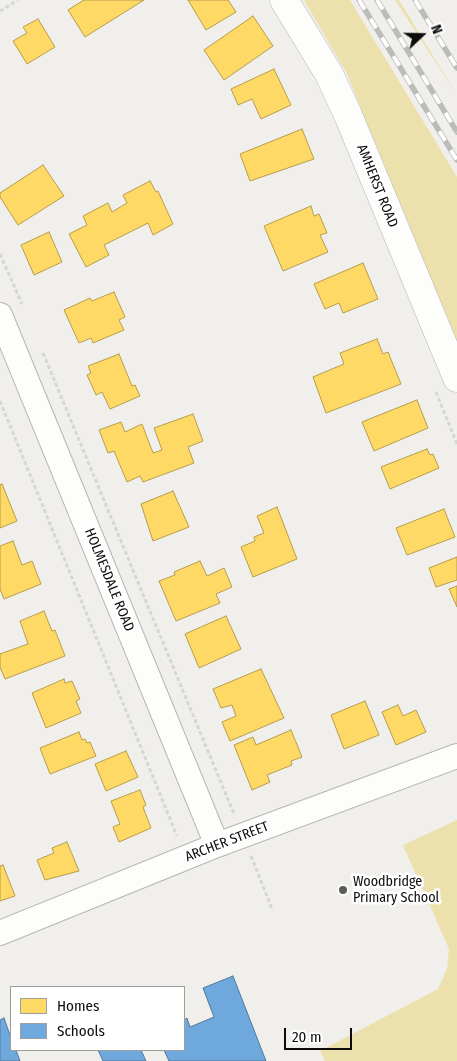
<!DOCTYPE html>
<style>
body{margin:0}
#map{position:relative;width:457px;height:1061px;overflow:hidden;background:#f0efec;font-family:"Fira Sans Condensed",sans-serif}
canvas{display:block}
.legend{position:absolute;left:10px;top:986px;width:175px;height:65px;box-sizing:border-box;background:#fff;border:1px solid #9e9e9d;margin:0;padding:6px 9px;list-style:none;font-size:15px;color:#0d0c0b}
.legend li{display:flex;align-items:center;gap:10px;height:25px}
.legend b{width:25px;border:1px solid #9e9e9d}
.north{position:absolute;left:397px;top:10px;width:50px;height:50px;-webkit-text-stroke:4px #fff;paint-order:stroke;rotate:69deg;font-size:14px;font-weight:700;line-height:20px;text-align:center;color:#0d0c0b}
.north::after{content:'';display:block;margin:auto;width:18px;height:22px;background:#0d0c0b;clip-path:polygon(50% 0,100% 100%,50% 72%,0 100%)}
.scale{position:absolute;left:284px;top:1028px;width:68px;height:22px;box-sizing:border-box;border:2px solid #0d0c0b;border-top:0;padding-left:6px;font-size:15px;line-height:18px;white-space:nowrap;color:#0d0c0b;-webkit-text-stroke:4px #fff;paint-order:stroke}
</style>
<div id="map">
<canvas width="457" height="1061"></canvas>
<ul class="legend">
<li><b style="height:14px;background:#ffd966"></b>Homes</li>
<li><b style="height:14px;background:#6fa8dc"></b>Schools</li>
</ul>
<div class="north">N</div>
<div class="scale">20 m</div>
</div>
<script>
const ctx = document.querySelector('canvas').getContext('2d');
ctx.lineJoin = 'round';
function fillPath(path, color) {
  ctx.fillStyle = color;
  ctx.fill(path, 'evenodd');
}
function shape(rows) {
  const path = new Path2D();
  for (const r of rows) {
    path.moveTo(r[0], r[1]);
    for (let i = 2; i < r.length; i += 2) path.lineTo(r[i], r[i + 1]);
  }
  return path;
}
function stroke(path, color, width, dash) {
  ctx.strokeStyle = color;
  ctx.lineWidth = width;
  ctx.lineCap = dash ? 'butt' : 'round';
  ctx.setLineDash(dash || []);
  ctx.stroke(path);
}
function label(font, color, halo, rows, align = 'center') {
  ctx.font = font + ' "Fira Sans Condensed",sans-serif';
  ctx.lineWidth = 5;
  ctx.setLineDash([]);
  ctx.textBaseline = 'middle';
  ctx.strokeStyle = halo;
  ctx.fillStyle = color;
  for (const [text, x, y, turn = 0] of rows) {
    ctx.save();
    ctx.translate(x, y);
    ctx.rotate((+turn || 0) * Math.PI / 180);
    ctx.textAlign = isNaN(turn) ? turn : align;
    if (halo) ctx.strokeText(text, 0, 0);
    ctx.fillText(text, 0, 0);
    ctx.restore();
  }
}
fillPath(shape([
 [304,0,350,0,457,177,457,343,347,74],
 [395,0,399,0,457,95],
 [457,820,457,1061,325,1061,320,1051,438,989,447,969,449,949,403,845]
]), '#ece0ac');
const homes = shape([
 [84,0,144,0,85,37,68,10,84,0],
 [188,0,228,0,236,12,206,30,188,0],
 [253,16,273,46,224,80,204,50,253,16],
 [38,19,55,47,27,64,13,41,27,33,23,27,38,19],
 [274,69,291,105,261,119,252,99,238,105,231,89,274,69],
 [302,129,314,159,250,181,240,154,302,129],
 [43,165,64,196,18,225,0,197,0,193,43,165],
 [150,181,156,192,158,191,173,224,153,235,148,223,104,245,109,255,86,267,69,234,87,225,83,216,108,203,112,212,127,203,123,195,150,181],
 [311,206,314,216,319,214,327,233,320,235,328,252,283,271,264,226,311,206],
 [49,232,62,262,34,275,21,245,49,232],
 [363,263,378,299,343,313,339,303,325,309,314,284,363,263],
 [114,292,125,317,119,320,124,330,93,343,91,338,79,343,64,310,90,298,92,301,114,292],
 [377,339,383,354,388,352,401,384,326,413,313,377,344,364,340,353,377,339],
 [119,354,132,386,135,385,140,396,110,409,102,392,96,395,87,375,91,373,88,366,119,354],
 [417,400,428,428,374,451,362,422,417,400],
 [193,414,203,441,188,447,194,463,143,482,140,476,127,482,114,451,108,453,99,430,121,422,125,432,142,424,153,453,162,450,154,428,193,414],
 [427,449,430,455,433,454,439,468,390,489,381,467,427,449],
 [2,484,17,521,0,528,0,485,2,484],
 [173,491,189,527,153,541,141,504,173,491],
 [277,507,297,559,253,577,241,547,255,541,254,537,264,533,257,516,277,507],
 [444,509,455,537,407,555,396,528,444,509],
 [13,541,22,565,32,561,41,584,4,599,0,589,0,546,13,541],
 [457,557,457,580,436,587,429,568,457,557],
 [200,561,207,576,224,568,232,587,216,594,220,603,176,621,159,581,175,575,174,572,200,561],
 [457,586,457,607,449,589,457,586],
 [44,611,52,631,55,630,65,656,5,679,0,667,0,654,28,644,20,621,44,611],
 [226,616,241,649,199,668,185,634,226,616],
 [261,669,284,718,230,741,222,722,236,716,232,705,221,708,213,689,261,669],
 [64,679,65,683,72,681,80,699,76,701,81,713,46,728,32,693,64,679],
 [365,701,379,735,344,749,331,715,365,701],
 [398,705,403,716,416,710,426,732,396,745,382,712,398,705],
 [291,730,302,757,291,761,292,765,267,775,270,782,252,790,234,745,253,737,256,745,291,730],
 [79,732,82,740,85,739,87,743,90,742,96,756,50,774,40,748,79,732],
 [126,751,138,777,106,791,95,764,126,751],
 [140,790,146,805,143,807,151,828,119,842,113,827,120,824,111,801,140,790],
 [67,842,79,871,45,880,37,860,54,853,52,848,67,842],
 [3,865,15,896,0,901,0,866,3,865]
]);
fillPath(homes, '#ffd966');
stroke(homes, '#b69c4b', 1);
const schools = shape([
 [233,976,266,1061,169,1061,164,1050,184,1050,184,1020,187,1018,190,1027,214,1017,203,988,233,976],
 [4,1018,11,1038,11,1050,16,1050,20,1061,0,1061,0,1020,4,1018],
 [98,1050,141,1050,146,1061,103,1061,98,1050]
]);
fillPath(schools, '#6fa8dc');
stroke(schools, '#52799d', 1);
const minor = shape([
 [0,315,217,845],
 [0,933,217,845,457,756]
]);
const tertiary = shape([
 [284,0,329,74,348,115,457,378]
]);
stroke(minor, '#b6b5b3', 26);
stroke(tertiary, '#b6b5b3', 29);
stroke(shape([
 [0,11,18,0],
 [0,254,22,304],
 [43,353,234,814],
 [436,392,457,444],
 [0,401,177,836],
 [251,856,272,909]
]), '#d6d6d6', 3, [4, 2.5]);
stroke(minor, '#fdfdfc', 24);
stroke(tertiary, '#fdfdfc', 28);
const rail = shape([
 [359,0,457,160],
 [377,0,457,132],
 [415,0,457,68]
]);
stroke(rail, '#bbbbba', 5.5);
stroke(rail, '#fff', 4, [11]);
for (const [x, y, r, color] of [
 [343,890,5,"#5c5b5a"]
]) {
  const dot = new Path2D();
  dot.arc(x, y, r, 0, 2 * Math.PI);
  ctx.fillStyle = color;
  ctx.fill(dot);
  stroke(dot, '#fff', 2);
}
label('14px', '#0d0c0b', '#fff', [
 ["AMHERST ROAD",377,186,68],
 ["HOLMESDALE ROAD",109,580,68],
 ["ARCHER STREET",227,842,-21]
]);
label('14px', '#0d0c0b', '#fff', [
 ["Woodbridge",353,882],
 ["Primary School",353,898]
], 'left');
</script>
